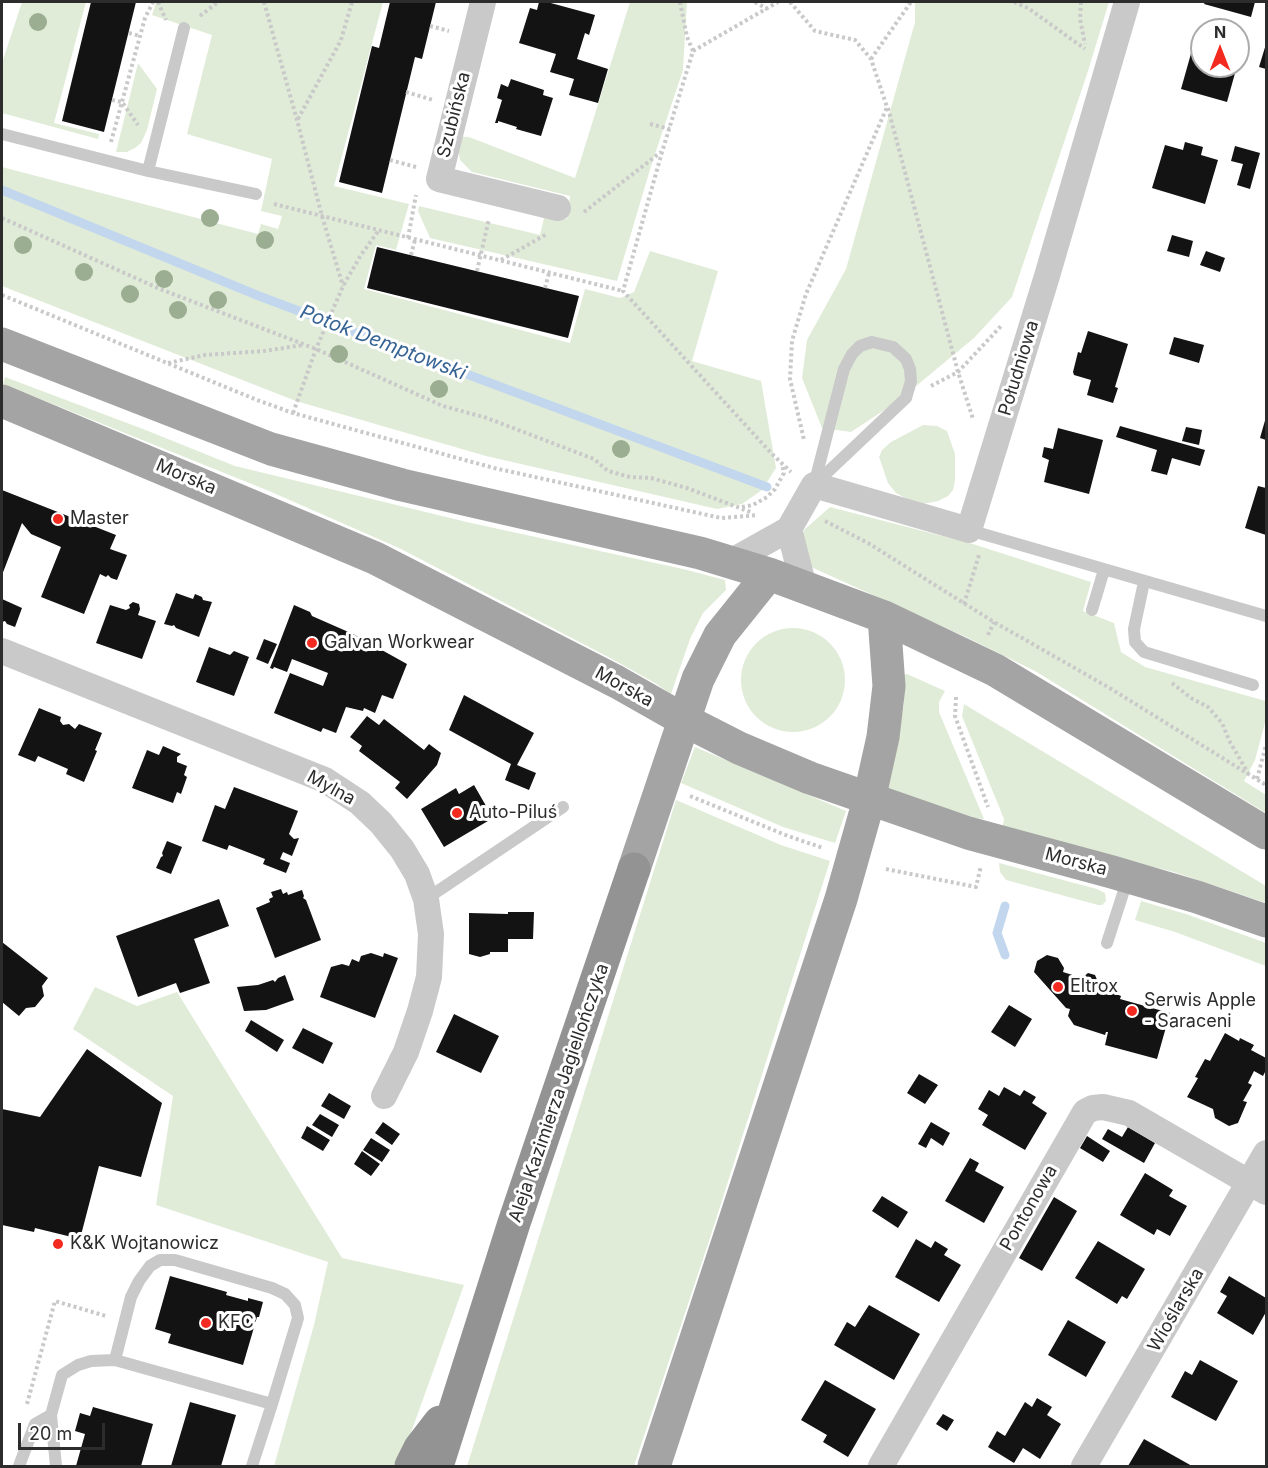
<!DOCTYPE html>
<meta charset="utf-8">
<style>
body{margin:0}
#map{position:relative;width:1268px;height:1468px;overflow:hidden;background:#fff;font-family:Inter,sans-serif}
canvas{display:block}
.frame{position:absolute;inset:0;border:3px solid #2c2c2c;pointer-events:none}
.north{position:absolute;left:1190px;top:18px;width:60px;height:60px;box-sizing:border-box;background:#fff;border:2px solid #ababab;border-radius:50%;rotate:0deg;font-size:16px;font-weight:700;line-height:24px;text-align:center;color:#2c2c2c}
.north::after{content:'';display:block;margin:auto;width:21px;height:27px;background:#f22a1f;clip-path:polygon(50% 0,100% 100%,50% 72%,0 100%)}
.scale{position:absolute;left:18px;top:1423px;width:87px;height:27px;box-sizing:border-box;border:3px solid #2c2c2c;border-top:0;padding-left:8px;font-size:18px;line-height:21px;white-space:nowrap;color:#2c2c2c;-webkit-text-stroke:4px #fff;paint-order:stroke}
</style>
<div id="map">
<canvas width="1268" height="1468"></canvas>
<div class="frame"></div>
<div class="north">N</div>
<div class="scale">20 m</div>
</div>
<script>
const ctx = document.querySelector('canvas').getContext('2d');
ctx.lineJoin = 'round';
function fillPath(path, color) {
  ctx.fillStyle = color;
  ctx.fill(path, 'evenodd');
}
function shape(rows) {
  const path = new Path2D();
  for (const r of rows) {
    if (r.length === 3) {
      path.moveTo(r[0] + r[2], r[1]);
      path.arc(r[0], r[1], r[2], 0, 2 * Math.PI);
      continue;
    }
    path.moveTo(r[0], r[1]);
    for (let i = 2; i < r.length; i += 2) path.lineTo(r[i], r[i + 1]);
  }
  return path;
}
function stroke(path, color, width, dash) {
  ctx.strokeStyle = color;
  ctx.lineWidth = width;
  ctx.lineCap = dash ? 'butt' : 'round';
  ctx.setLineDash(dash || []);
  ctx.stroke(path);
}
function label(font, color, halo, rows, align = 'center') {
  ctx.font = font + ' Inter,sans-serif';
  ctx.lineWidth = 6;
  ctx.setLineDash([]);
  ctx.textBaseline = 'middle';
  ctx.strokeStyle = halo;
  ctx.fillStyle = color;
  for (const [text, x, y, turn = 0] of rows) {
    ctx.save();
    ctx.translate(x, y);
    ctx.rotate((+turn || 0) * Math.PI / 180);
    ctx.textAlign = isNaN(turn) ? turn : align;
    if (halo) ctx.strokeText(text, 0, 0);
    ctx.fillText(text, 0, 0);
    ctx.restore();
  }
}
fillPath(shape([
 [22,2,86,2,54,123,99,134,98,139,2,113,2,63],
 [156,2,383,2,334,186,409,204,396,250,376,245,364,289,570,343,585,289,620,298,634,292,650,251,718,271,692,361,761,381,776,468,762,490,742,504,717,509,486,456,296,401,2,286,2,167,258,234,261,224,278,229,282,216,261,211,272,159,187,134,212,35,152,15],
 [630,2,687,2,683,70,651,166,617,281,430,238,418,211,419,206,540,235,545,214,567,219,570,196,472,172,460,160,456,136,469,137,575,178],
 [915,2,1109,2,1088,71,1012,297,974,338,898,401,851,432,822,428,802,378,807,340,846,269,915,22],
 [138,63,157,89,147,130,141,143,135,148,127,152,116,152],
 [5,377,143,429,235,466,471,523,683,569,725,580,726,590,703,613,690,639,671,694,655,683,612,659,399,548,269,491,3,384],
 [923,425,937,426,947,431,955,454,955,480,953,490,948,496,938,501,918,505,896,493,888,483,879,457,882,450,891,442],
 [830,507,973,544,1091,582,1083,611,1114,623,1121,652,1145,667,1266,701,1266,719,1255,760,1244,781,1266,795,1266,813,1035,671,966,637,811,567,801,540,804,530],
 [793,680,52],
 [907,674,945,691,939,702,939,712,984,819,975,818,881,788,900,725,904,704,904,675],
 [964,704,1266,886,1266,903,1174,872,1002,830,1004,819,962,716],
 [695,747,846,811,835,843,783,827,681,783],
 [676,800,781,845,830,861,710,1238,634,1466,467,1466],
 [999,863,1097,889,1105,893,1106,901,1102,905,1098,905,1006,880,1000,872],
 [1141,901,1186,914,1266,943,1266,966,1175,932,1135,920],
 [95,987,137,1006,177,992,342,1258,464,1285,399,1466,274,1466,314,1325,328,1262,156,1205,173,1096,73,1029]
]), '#e0ecd8');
stroke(shape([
 [2,190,259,296,767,487],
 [1005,906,997,933,1005,955]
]), '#c2d7ed', 9);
fillPath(shape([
 [91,2,136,2,104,132,62,121],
 [390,2,436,2,422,59,415,57,382,193,339,182,372,46,379,48],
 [539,2,547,2,595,15,589,35,585,33,577,59,608,69,598,103,569,95,574,79,550,72,556,54,519,43,530,8,537,10],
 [1205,2,1255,2,1251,17,1204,4],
 [1266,44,1266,69,1259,67],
 [1192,50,1202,53,1202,66,1237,66,1227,102,1181,89],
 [511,79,544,90,543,95,553,98,541,136,516,129,517,127,498,121,498,123,495,123,502,100,497,98,501,84,508,87],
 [1185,142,1203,147,1201,155,1218,160,1205,204,1152,188,1165,145,1183,150],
 [1235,146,1260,153,1250,189,1237,185,1243,164,1231,161],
 [1172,235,1193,241,1189,257,1167,251],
 [377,247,579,296,568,338,367,288],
 [1206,251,1225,258,1220,272,1200,265],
 [1088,331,1128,344,1115,387,1118,388,1113,403,1087,395,1091,380,1074,375,1073,372,1078,352,1081,353],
 [1174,337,1204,345,1199,363,1169,354],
 [1266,417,1266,440,1260,438],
 [1120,426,1205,450,1200,466,1172,458,1167,475,1151,471,1157,450,1116,437],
 [1186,427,1202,430,1199,445,1182,441],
 [1058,428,1103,440,1089,494,1044,482,1049,460,1042,457,1044,447,1053,449],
 [1258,486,1266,488,1266,535,1245,528],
 [2,490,116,535,110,549,127,555,117,580,111,578,108,575,106,577,100,574,84,614,41,597,61,547,31,534,22,523,2,575],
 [176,593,193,599,195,594,202,597,203,600,212,602,199,637,176,628,174,625,172,626,164,624],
 [2,599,22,608,15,627,7,624,5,621,2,622],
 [133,602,139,604,140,609,138,615,156,621,142,659,96,643,110,605,126,610,130,608,129,605],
 [294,605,310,612,312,616,353,634,407,664,393,699,382,695,375,713,364,708,363,711,346,707,336,733,323,728,321,732,274,713,290,673,323,686,328,673,292,659,287,672,274,667,273,669,270,668],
 [264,639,277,644,268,664,256,659],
 [209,647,230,655,234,651,249,657,234,696,196,682],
 [464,695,534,733,517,765,536,773,529,790,505,780,511,764,449,730],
 [39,708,61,717,60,721,63,725,69,724,75,729,79,724,102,733,95,750,97,751,84,782,66,774,68,769,38,756,35,762,18,755],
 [367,716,379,725,384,719,424,750,429,744,441,753,437,765,407,799,395,788,400,782,359,751,362,746,350,737],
 [163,746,181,754,177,757,177,762,187,766,184,775,187,777,181,794,177,792,173,803,132,788,147,750,159,755],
 [474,785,493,818,444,847,421,809,456,788,459,794],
 [234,787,298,811,289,834,294,839,299,838,292,856,283,852,280,859,290,863,286,873,263,864,265,859,229,845,227,850,202,841,215,805,225,809],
 [167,841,182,847,171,874,156,868,161,857,163,856,162,853],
 [281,889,283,894,287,892,288,895,302,890,304,896,303,898,306,900,321,940,275,958,256,908,270,902,269,899,273,897,271,892],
 [219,899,229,926,194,939,210,983,180,993,176,983,138,997,116,936],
 [508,912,534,912,533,939,508,939,508,952,490,952,490,954,480,957,469,954,469,913,508,914],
 [2,942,48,978,42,986,44,996,35,1007,26,1008,19,1016,2,1002],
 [371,953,383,957,384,953,398,958,375,1018,320,997,331,967,342,964,349,966,352,959,359,962,361,956],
 [1047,955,1058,958,1064,968,1063,972,1082,978,1088,973,1095,975,1098,982,1115,987,1114,993,1121,996,1120,999,1170,1013,1157,1059,1105,1045,1108,1032,1106,1032,1105,1035,1074,1025,1068,1016,1070,1009,1066,1008,1034,972,1037,961],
 [285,975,294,1000,266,1010,244,1011,237,987,258,985,273,980,275,982,278,978],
 [1009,1005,1032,1019,1015,1047,991,1032],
 [454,1014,499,1036,481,1073,436,1052],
 [251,1020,284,1040,277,1052,245,1031],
 [303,1028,333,1043,323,1064,292,1048],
 [1225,1033,1239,1041,1240,1038,1254,1045,1251,1050,1266,1058,1266,1070,1263,1076,1254,1071,1248,1083,1252,1085,1243,1101,1247,1102,1238,1123,1229,1126,1215,1118,1213,1109,1187,1097,1198,1078,1195,1077,1205,1059,1210,1061],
 [87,1049,162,1103,141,1177,99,1166,80,1239,35,1228,34,1232,2,1225,2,1109,40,1117],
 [919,1074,938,1085,925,1104,907,1093],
 [1004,1087,1020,1096,1024,1090,1036,1097,1032,1103,1047,1113,1025,1150,982,1125,988,1115,978,1109,989,1090,999,1096],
 [329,1093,351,1106,344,1119,321,1106],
 [320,1114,339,1125,332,1137,312,1125],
 [383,1122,400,1134,392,1145,375,1133],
 [931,1122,950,1133,943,1146,931,1138,926,1148,918,1144],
 [307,1126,330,1140,323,1151,301,1138],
 [1128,1127,1155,1143,1144,1163,1102,1139,1108,1129,1122,1137],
 [1087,1136,1110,1151,1103,1162,1080,1148],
 [371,1138,390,1150,382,1162,363,1150],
 [362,1151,380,1164,371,1176,354,1164],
 [970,1158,979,1163,975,1171,1004,1187,984,1223,945,1201],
 [1145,1173,1173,1190,1169,1196,1187,1206,1170,1236,1157,1229,1154,1235,1120,1215],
 [882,1196,908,1212,898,1228,872,1211],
 [1054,1197,1077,1211,1042,1271,1019,1258],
 [916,1239,931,1248,935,1241,948,1249,944,1255,961,1265,939,1302,895,1277],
 [1098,1241,1145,1269,1127,1299,1122,1296,1117,1304,1075,1278],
 [170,1276,227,1292,226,1295,248,1301,248,1298,263,1302,259,1317,257,1317,243,1365,168,1343,171,1334,155,1329],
 [1229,1276,1266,1298,1266,1312,1253,1335,1217,1313,1227,1296,1220,1292],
 [869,1305,920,1334,894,1380,834,1345,847,1322,855,1327],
 [1068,1320,1106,1342,1086,1377,1048,1355],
 [1200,1360,1238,1381,1216,1421,1171,1397,1185,1371,1192,1375],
 [825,1380,876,1409,848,1457,823,1442,827,1435,801,1420],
 [1037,1398,1052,1407,1047,1415,1061,1424,1040,1459,1023,1448,1014,1463,988,1447,997,1431,1005,1436,1025,1402,1032,1407],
 [190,1402,236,1415,221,1466,171,1466],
 [93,1407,153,1424,141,1466,76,1466,85,1434,75,1431,80,1413,90,1416],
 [943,1414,954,1420,947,1431,936,1424],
 [1144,1439,1192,1466,1128,1466]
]), '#131313');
stroke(shape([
 [158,2,166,20],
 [264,2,297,120,322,216,343,286],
 [680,2,687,37,693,51,662,152,623,291,772,454,791,472],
 [755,2,767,9],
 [790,2,815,31,855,40,871,59,887,107,806,294,792,341,790,379,804,440],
 [1014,2,1028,8,1085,49],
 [1081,2,1080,19,1085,44],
 [200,16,218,2],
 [430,26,449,31],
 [129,33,140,36],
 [693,51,778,2],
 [871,59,911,2],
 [406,92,433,100],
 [112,100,122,102,138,125],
 [888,108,958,372,973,419],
 [298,119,341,40,352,2],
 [650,124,670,129],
 [111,142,145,18,153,2],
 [390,160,416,167],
 [274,204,623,291],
 [584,212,661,152],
 [2,218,160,289,316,349,443,406,487,418,594,459,608,471,630,477,651,478,687,488,753,513],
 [408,238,416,195],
 [411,255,415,240],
 [501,260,547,234],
 [477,271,489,219],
 [545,288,549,273],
 [2,295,257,400,293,413,494,468,721,518,757,515],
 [168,363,205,355,264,351,303,345],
 [931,386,958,372,1002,325],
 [293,413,316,349,343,286,361,255,379,230],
 [742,507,753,505,767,497,775,489,784,473,782,464],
 [825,521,868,543,994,622,1108,687,1266,785],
 [964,604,979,555],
 [988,635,994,622],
 [1172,683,1191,698,1208,707,1222,723,1230,742,1248,773],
 [956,697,955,716,988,807],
 [1257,779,1266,745],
 [690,796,788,836,823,848],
 [886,869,976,887,981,866],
 [27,1404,55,1301,106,1316]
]), '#c9c9c9', 4, [3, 3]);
stroke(shape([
 [2,134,148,171,184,28],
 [148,171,256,194],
 [872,342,893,347,906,359,910,369,911,381,906,398,814,485,844,369,852,354,860,346,872,342],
 [969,530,1266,616],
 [1144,582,1134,629,1135,642,1144,652,1253,685],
 [1092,610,1104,570],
 [426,899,563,807],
 [1107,943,1128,878],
 [115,1360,131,1297,139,1281,150,1266,160,1260,175,1260,272,1288,285,1294,295,1305,298,1318,272,1404],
 [19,1466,35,1424,51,1415],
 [56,1466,51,1415,62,1375,78,1365,91,1361,115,1360,272,1404,252,1466]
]), '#c9c9c9', 12);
stroke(shape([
 [483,2,439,179,558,208],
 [789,529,804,587],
 [730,562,789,529,814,485,969,530,1047,276,1127,2],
 [2,651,325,780,360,803,381,823,402,849,417,874,426,899,431,934,429,977,420,1011,406,1052,384,1096],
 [881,1466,1085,1112,1093,1108,1103,1107,1129,1113,1266,1192],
 [1084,1466,1266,1153]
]), '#c9c9c9', 26);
stroke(shape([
 [2,344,271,449,402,485,700,553,769,574,884,617,995,670,1266,833],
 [2,401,375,558,617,682,684,720,739,748,810,778,968,833,1112,872,1197,897,1266,921],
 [634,869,698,679,720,635,769,574],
 [654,1466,841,899,869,800,883,737,889,686,884,617]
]), '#a4a4a4', 33);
stroke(shape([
 [411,1466,420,1448,440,1422],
 [437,1466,514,1223,634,869]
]), '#939393', 33);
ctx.fillStyle = '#9bae91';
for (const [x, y] of [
 [38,22],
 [210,218],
 [265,240],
 [23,245],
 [84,272],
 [164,279],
 [130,294],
 [218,300],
 [178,310],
 [339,354],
 [439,389],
 [621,449]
]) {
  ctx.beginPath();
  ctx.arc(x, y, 9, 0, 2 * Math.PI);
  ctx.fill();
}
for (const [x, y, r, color] of [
 [58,519,6,"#f22a1f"],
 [312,643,6,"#f22a1f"],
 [457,813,6,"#f22a1f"],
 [1058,987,6,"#f22a1f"],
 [1132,1011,6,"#f22a1f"],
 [58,1244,6,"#f22a1f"],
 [206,1323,6,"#f22a1f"]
]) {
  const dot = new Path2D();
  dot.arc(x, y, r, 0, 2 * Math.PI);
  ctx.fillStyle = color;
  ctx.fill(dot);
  stroke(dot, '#fff', 2);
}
label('18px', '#2c2c2c', '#fff', [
 ["Szubińska",454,115,-76],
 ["Południowa",1019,368,-73],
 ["Morska",186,477,23],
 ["Morska",624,687,29],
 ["Mylna",331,788,29],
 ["Morska",1076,862,15],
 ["Aleja Kazimierza Jagiellończyka",559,1093,-71],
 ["Pontonowa",1029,1208,-60],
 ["Wioślarska",1176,1310,-60]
]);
label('18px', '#2c2c2c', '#fff', [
 ["Master",70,519],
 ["Galvan Workwear",324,643],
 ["Auto-Piluś",469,813],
 ["Eltrox",1070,987],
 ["Serwis Apple",1144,1001],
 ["- Saraceni",1144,1022],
 ["K&K Wojtanowicz",70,1244],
 ["KFC",218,1323]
], 'left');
label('italic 20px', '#356394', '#fff', [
 ["Potok Demptowski",383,343,21]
]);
</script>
